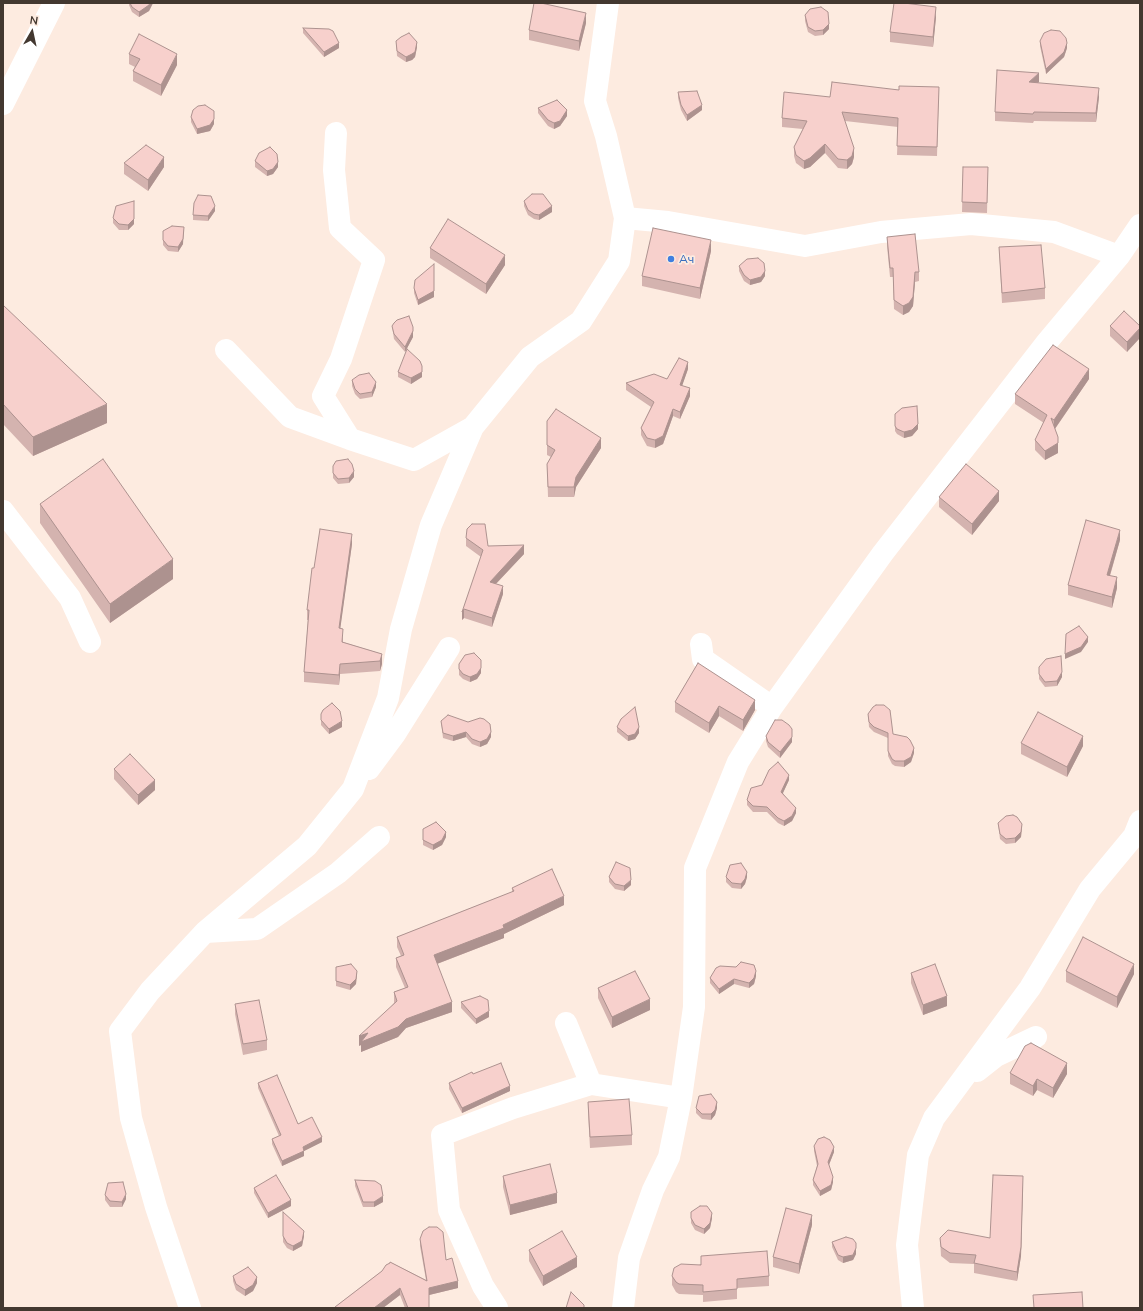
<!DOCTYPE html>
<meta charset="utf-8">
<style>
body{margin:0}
#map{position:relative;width:1143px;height:1311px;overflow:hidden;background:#fdebe0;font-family:Mulish,sans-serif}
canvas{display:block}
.frame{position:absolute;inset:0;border:4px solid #433830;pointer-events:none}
.north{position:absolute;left:12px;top:12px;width:40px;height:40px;-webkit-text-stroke:3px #fdebe0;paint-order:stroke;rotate:9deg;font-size:11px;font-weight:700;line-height:16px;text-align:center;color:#433830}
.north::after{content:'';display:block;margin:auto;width:14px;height:18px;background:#433830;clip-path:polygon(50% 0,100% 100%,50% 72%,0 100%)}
</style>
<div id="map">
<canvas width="1143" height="1311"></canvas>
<div class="frame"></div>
<div class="north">N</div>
</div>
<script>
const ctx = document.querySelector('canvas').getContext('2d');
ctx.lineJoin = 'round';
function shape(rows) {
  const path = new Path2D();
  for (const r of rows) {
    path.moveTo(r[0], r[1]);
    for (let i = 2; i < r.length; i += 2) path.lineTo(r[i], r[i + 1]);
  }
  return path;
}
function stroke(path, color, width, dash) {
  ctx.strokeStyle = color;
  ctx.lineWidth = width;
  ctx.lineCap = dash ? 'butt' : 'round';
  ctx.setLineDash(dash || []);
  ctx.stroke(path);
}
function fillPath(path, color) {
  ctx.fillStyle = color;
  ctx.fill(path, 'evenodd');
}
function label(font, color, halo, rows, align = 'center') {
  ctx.font = font + ' Mulish,sans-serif';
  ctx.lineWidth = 3.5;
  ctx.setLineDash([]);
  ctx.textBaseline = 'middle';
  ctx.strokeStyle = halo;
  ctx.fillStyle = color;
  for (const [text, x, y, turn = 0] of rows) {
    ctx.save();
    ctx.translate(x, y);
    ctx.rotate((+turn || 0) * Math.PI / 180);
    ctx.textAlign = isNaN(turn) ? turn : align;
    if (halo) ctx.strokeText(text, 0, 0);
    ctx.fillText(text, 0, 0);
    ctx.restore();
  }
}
stroke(shape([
 [608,3,595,101,606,136,625,218,668,222,805,246,881,232,971,224,1054,232,1119,256],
 [3,104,54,3],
 [336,133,334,170,340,228,374,260,341,359,323,396,350,439,414,460,473,427],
 [226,350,290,417,350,439],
 [3,511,70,598,90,642],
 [701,644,703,659,772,707],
 [369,769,395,734,449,648],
 [205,932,257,929,338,873,379,837],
 [566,1023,591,1084],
 [977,1071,996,1056,1036,1037],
 [190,1308,156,1207,131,1118,120,1031,150,991,205,932,307,846,353,789,388,698,401,629,431,525,473,427,530,357,581,321,619,261,625,218],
 [497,1308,483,1286,449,1210,442,1135,513,1108,591,1084,681,1098],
 [623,1308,629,1258,653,1190,669,1157,681,1098,694,1007,695,868,738,762,772,707,883,553,1047,342,1119,256,1140,225],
 [913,1308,907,1245,918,1155,934,1118,1030,988,1090,889,1134,836,1140,821]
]), '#fff', 22);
fillPath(shape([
 [129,3,153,3,149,11,139,17,132,12,129,5],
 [805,15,829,29,823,35,815,36,808,32,805,21],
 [936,17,933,47,890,42,890,32],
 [586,23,579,51,529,40,529,30],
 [303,28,339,48,324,57,303,33],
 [396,41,417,47,415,57,412,60,406,62,397,56],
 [1040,41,1067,48,1064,57,1046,74,1040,46],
 [129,54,177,65,161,96,133,81,133,71,135,67,129,64],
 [1039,82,1037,83,1099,97,1096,122,1034,121,1033,123,995,121,995,112],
 [939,87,937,156,897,155,898,127,845,121,854,157,852,164,847,169,838,168,825,153,810,167,804,169,796,163,794,156,794,147,803,129,782,127,782,118,830,97,899,90],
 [678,92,702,110,687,121,681,110,678,98],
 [538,108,567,116,560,126,554,129,548,126,538,113],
 [191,117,214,124,210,131,197,134,191,122],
 [255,161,278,167,273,174,267,176,255,167],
 [124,163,164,167,148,191,124,174],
 [963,167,988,167,987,213,962,212],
 [134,201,134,224,128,230,119,230,113,223,113,218],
 [524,201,552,212,539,220,534,219,528,215,524,206],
 [215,211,208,221,193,220,193,215],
 [887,237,919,272,919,281,915,282,913,306,909,312,903,315,894,309,893,277,890,277,887,246],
 [163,240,183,244,178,252,168,251,163,245],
 [999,247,1045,288,1045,299,1002,303],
 [430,248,505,265,486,294,430,258],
 [711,251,700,299,642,286,642,276],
 [739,266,765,276,761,282,750,285,744,281,739,271],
 [434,270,434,297,418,305,414,293,414,288],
 [3,305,107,423,33,456,3,424],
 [392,326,413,332,413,337,405,352,394,339],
 [1110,326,1140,326,1127,352,1110,336],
 [422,366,422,377,411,384,398,377,398,372],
 [688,369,682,385,690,396,680,419,673,416,663,444,655,448,647,446,641,435,641,428,651,407,626,390,626,383,667,379],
 [1089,379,1055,429,1058,437,1058,453,1045,460,1035,450,1035,440,1044,423,1015,404,1015,394],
 [352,380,376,387,372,397,360,399,355,394,352,386],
 [895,414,918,429,912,436,904,438,897,434,895,431],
 [547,421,601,448,576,487,574,497,548,497,547,464,551,457,547,455],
 [333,473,354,477,349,483,338,484,333,478],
 [939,497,999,501,972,535,939,507],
 [40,504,173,579,110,623,40,523],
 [466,538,488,546,524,554,496,584,503,594,492,627,464,618,462,620,462,612,481,557,466,546],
 [1120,540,1110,576,1117,588,1112,608,1068,595,1068,585],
 [352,544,340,628,343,639,343,642,382,654,382,664,380,671,340,674,339,685,304,682,304,672,308,620,307,620,307,610,314,568],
 [698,663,755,710,743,731,719,716,709,733,675,712,675,702],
 [459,664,481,673,477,679,470,682,463,679,459,675],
 [1039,667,1062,677,1057,686,1045,687,1039,679],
 [868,714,893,734,914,753,911,762,904,767,895,766,892,764,888,756,888,738,874,732,869,727],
 [321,720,342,727,329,734,321,725],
 [441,721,491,737,487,744,480,747,472,744,466,737,453,741,443,738],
 [617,727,639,733,635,739,628,741,617,732],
 [766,736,792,742,780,758,768,747,766,741],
 [1021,743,1083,746,1067,777,1021,754],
 [114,769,155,790,138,805,114,779],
 [789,780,783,793,796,813,792,821,784,826,778,823,767,812,753,812,747,805,747,800],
 [998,823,1022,829,1021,837,1015,843,1006,844,1000,839],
 [423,829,446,837,442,845,433,850,423,845],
 [609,877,631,885,624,891,615,889,609,882],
 [726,877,747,877,745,884,741,889,732,888,726,882],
 [512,888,564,905,504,934,504,938,437,964,452,1012,406,1028,398,1037,361,1052,361,1045,359,1046,394,1003,394,992,405,988,396,967,396,958,401,956,397,947,397,937,512,892],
 [336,967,357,976,356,984,350,990,336,986],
 [1066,971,1134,974,1117,1008,1066,982],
 [911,973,947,1006,923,1015,911,983],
 [756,976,754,984,749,988,734,984,719,994,710,983,710,978],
 [598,988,650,1010,612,1028,598,998],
 [461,1002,489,1017,476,1024,461,1008],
 [235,1004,267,1040,267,1050,243,1055,235,1014],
 [1010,1073,1067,1074,1053,1098,1037,1090,1033,1096,1010,1084],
 [473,1074,510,1091,462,1113,449,1089,449,1083],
 [258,1083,298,1124,322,1142,304,1151,304,1156,282,1166,272,1144,272,1139,279,1136,258,1088],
 [588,1102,632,1135,632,1145,590,1148,588,1112],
 [696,1108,717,1108,715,1115,711,1120,702,1119,696,1113],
 [814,1146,834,1152,829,1165,833,1182,831,1190,820,1196,813,1185,813,1180,817,1166,814,1151],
 [503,1176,557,1203,510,1215,503,1187],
 [355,1180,383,1202,374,1207,363,1207,355,1186],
 [1023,1186,1021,1256,1017,1281,974,1273,974,1264,950,1263,941,1256,940,1238,990,1238],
 [254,1188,291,1206,268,1218,254,1193],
 [105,1195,126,1199,122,1207,110,1207,105,1200],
 [283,1212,304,1236,302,1246,293,1251,287,1248,283,1242],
 [691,1212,712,1218,710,1228,704,1234,695,1230,691,1223],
 [812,1225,799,1274,773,1267,773,1257],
 [420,1239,446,1260,458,1288,429,1295,429,1308,405,1308,400,1295,383,1308,335,1308,335,1307,382,1271,390,1264,390,1262,426,1280,420,1246],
 [832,1242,856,1254,853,1260,843,1263,838,1260,832,1247],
 [529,1250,577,1267,543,1286,529,1261],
 [701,1256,769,1276,769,1286,737,1288,737,1299,703,1302,703,1295,679,1294,676,1292,672,1285,672,1276,701,1264],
 [233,1276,257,1283,253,1291,245,1296,236,1290,233,1281]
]), '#d4b3af');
fillPath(shape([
 [150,3,153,3,149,11,139,17,139,12],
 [936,7,936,17,933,47,933,37],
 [586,13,586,23,579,51,579,41],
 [829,24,829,29,823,35,823,30],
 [417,42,417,47,415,57,412,60,406,62,406,57],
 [339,43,339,48,324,57,324,52],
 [1067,43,1067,48,1064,57,1046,74,1046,69],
 [177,54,177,65,161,96,161,85],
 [1039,73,1039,82,1029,91,1029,82],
 [1099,88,1099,97,1096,122,1096,113],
 [702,105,702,110,687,121,687,115],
 [567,110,567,116,560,126,554,129,554,123],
 [214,119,214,124,210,131,197,134,197,129],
 [825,144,825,153,810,167,804,169,804,161],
 [854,148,854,157,852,164,847,169,847,160],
 [164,157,164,167,148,191,148,180],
 [278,162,278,167,273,174,267,176,267,171],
 [215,206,215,211,208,221,208,216],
 [552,206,552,212,539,220,539,215],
 [134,219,134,224,128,230,128,225],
 [184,227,183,244,178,252,178,247],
 [711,240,711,251,700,299,700,288],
 [505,255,505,265,486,294,486,284],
 [434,264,434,297,418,305,418,300],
 [765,271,765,276,761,282,750,285,750,280],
 [915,272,915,282,913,306,909,312,903,315,903,306],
 [413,327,413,337,405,352,405,347],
 [1140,328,1140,338,1127,352,1127,342],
 [688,362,688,369,680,392,680,385],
 [1089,369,1089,379,1054,430,1054,420],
 [422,372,422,377,411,384,411,378],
 [376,382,376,387,372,397,372,392],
 [690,388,690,396,680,419,680,412],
 [107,404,107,423,33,456,33,437],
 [673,409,673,416,663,444,655,448,655,440],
 [918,424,918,429,912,436,904,438,904,432],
 [601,438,601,448,576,487,574,497,574,487,576,477],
 [1058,443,1058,453,1045,460,1045,451],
 [354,471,354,477,349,483,349,478],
 [999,491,999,501,972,535,972,524],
 [1120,530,1120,540,1107,585,1107,575],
 [352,534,352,544,339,638,339,628],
 [524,545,524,554,490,590,490,582],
 [173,559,173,579,110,623,110,604],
 [1117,577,1117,588,1112,608,1112,597],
 [503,586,503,594,492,627,492,618],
 [464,609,464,618,462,620,462,612],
 [1088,637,1088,642,1081,652,1065,659,1065,654],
 [382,654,382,664,380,671,380,661],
 [340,664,340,674,339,685,339,675],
 [481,668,481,673,477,679,470,682,470,677],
 [1062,672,1062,677,1057,686,1057,681],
 [755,700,755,710,743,731,743,720],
 [719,706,719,716,709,733,709,723],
 [342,721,342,727,329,734,329,729],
 [639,727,639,733,635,739,628,741,628,736],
 [466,732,466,737,453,741,453,736],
 [491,732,491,737,487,744,480,747,480,742],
 [1083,736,1083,746,1067,777,1067,767],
 [792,737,792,742,780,758,780,752],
 [914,748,914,753,911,762,904,767,904,761],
 [789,775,789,780,781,797,781,792],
 [155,780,155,790,138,805,138,795],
 [796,808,796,813,792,821,784,826,784,821],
 [1022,824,1021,837,1015,843,1015,838],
 [446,832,446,837,442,845,433,850,433,845],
 [747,872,747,877,745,884,741,889,741,884],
 [631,880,631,885,624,891,624,886],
 [564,896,564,905,504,934,504,938,434,965,434,955,503,925],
 [1134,964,1134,974,1117,1008,1117,997],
 [357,971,356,984,350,990,350,985],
 [756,971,756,976,754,984,749,988,749,983],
 [734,979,734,984,719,994,719,989],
 [947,996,947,1006,923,1015,923,1005],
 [650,999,650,1010,612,1028,612,1017],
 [452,1002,452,1012,406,1028,398,1037,361,1052,361,1045,359,1046,359,1036],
 [489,1011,489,1017,476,1024,476,1019],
 [1067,1063,1067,1074,1053,1098,1053,1088],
 [1037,1079,1037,1090,1033,1096,1033,1086],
 [510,1086,510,1091,462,1113,462,1108],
 [717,1102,717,1108,715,1115,711,1120,711,1114],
 [322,1137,322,1142,304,1151,304,1156,282,1166,282,1161,303,1147],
 [834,1147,834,1152,828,1167,828,1162],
 [1023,1176,1021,1256,1017,1281,1017,1272],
 [833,1177,833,1182,831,1190,820,1196,820,1191],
 [557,1193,557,1203,510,1215,510,1205],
 [126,1194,126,1199,122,1207,122,1202],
 [383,1196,383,1202,374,1207,374,1202],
 [291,1200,291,1206,268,1218,268,1213],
 [712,1213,712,1218,710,1228,704,1234,704,1229],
 [812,1215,812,1225,799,1274,799,1264],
 [304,1231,304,1236,302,1246,293,1251,293,1246],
 [856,1248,856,1254,853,1260,843,1263,843,1257],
 [577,1257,577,1267,543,1286,543,1276],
 [257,1277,257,1283,253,1291,245,1296,245,1290],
 [458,1281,458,1288,429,1295,429,1288],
 [400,1288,400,1295,383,1308,374,1308]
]), '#ad928f');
const building = shape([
 [130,3,150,3,149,5,139,12,132,7,130,3],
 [534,3,541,3,586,13,579,41,529,30,534,3],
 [894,3,904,3,936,7,933,37,890,32,894,3],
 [821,7,828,12,829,24,823,30,815,31,808,27,805,15,810,9,821,7],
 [303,28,329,29,333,31,339,43,324,52,303,28],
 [1051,30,1060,31,1066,38,1067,43,1064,52,1046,69,1040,41,1044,33,1051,30],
 [409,33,417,42,415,52,412,54,406,57,397,51,396,41,401,37,409,33],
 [139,34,177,54,161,85,133,71,140,59,129,54,139,34],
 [997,70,1039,73,1029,82,1099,88,1096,113,1034,112,1033,114,995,112,997,70],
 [832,82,899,90,899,86,939,87,937,147,897,146,898,118,842,112,854,148,852,156,847,160,838,159,825,144,810,158,804,161,796,155,794,147,807,121,782,118,784,92,830,97,832,82],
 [697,91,702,105,687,115,681,105,678,92,697,91],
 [557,100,567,110,560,121,554,123,548,120,538,108,557,100],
 [205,105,214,111,214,119,210,125,197,129,191,117,193,110,198,106,205,105],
 [146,145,164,157,148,180,124,163,146,145],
 [270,147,277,154,278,162,273,169,267,171,255,161,259,153,270,147],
 [963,167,988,167,987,203,962,202,963,167],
 [532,194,543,194,552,206,539,215,534,214,528,210,524,201,532,194],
 [198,195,211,196,215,206,208,216,193,215,194,203,198,195],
 [134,201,134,219,128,225,119,224,113,218,116,206,134,201],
 [448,219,505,255,486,284,430,248,448,219],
 [172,226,184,227,183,239,178,247,168,246,163,240,163,231,172,226],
 [653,228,711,240,700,288,642,276,653,228],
 [915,234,919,272,915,272,913,297,909,303,903,306,894,300,893,268,890,268,887,237,915,234],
 [1041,245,1045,288,1002,293,999,247,1041,245],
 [758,258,764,263,765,271,761,277,750,280,744,275,739,266,747,259,758,258],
 [434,264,434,291,418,300,414,288,415,280,434,264],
 [3,305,107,404,33,437,3,404,3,305],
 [1124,311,1140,326,1140,328,1127,342,1110,326,1124,311],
 [409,316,413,327,413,331,405,347,394,334,392,326,394,323,397,320,409,316],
 [1053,345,1089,369,1054,420,1051,418,1058,437,1058,443,1045,451,1035,440,1047,415,1015,394,1053,345],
 [407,349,420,361,422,366,422,372,411,378,398,372,407,349],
 [679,358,688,362,680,385,690,388,680,412,673,409,663,436,655,440,647,438,641,428,654,402,626,383,654,374,667,379,679,358],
 [369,373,376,382,372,392,360,394,355,389,352,380,359,375,369,373],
 [917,406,918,424,912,430,904,432,897,429,895,426,895,414,902,408,917,406],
 [556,409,601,438,576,477,574,487,548,487,547,464,555,450,547,445,547,421,556,409],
 [103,459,173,559,110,604,40,504,103,459],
 [348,459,352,464,354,471,349,478,338,479,333,473,333,466,336,461,348,459],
 [966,464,999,491,972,524,939,497,966,464],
 [1086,520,1120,530,1107,575,1117,577,1112,597,1068,585,1086,520],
 [472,524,485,524,488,546,524,545,490,582,503,586,492,618,464,609,462,612,483,550,466,538,467,529,472,524],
 [320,529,352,534,339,628,343,629,342,642,382,654,380,661,340,664,339,675,304,672,309,610,307,610,312,568,314,568,320,529],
 [1079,626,1088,637,1081,647,1065,654,1066,634,1079,626],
 [474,653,481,660,481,668,477,674,470,677,463,674,459,669,459,664,465,655,474,653],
 [1061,656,1062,672,1057,681,1045,682,1039,674,1039,667,1046,659,1061,656],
 [698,663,755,700,743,720,719,706,709,723,675,702,698,663],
 [332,703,340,711,342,721,329,729,321,720,321,714,323,710,332,703],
 [876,705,884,705,890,710,893,734,907,737,910,740,914,748,911,757,904,761,895,761,892,759,888,751,888,733,874,727,869,722,868,714,873,707,876,705],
 [635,707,639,727,635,734,628,736,617,727,621,719,635,707],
 [1038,712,1083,736,1067,767,1021,743,1038,712],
 [448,715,468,722,480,718,484,719,490,724,491,732,487,739,480,742,472,739,466,732,453,736,443,733,441,721,448,715],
 [775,720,782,720,789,725,792,729,792,737,780,752,768,742,766,736,775,720],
 [130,754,155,780,138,795,114,769,130,754],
 [778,762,789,775,781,792,796,808,792,816,784,821,778,818,767,807,753,806,747,800,751,788,762,785,769,770,778,762],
 [1013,815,1017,817,1022,824,1021,832,1015,838,1006,839,1000,834,998,823,1006,816,1013,815],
 [436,822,446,832,442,840,433,845,423,840,423,829,436,822],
 [616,862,630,868,631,880,624,886,615,884,609,877,616,862],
 [741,863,747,872,745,879,741,884,732,883,726,877,730,865,741,863],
 [552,869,564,896,503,925,504,928,434,955,452,1002,406,1019,398,1027,361,1042,368,1033,359,1036,397,1001,394,992,408,987,396,958,404,955,397,937,514,891,512,888,552,869],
 [1083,937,1134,964,1117,997,1066,971,1083,937],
 [741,962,754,965,756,971,754,978,749,983,734,979,719,989,710,978,716,968,720,966,736,967,741,962],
 [351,964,357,971,356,979,350,985,336,981,336,967,351,964],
 [935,964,947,996,923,1005,911,973,935,964],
 [635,971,650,999,612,1017,598,988,635,971],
 [480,996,488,1000,489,1011,476,1019,461,1002,480,996],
 [259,1000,267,1040,243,1044,235,1004,259,1000],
 [1031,1043,1067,1063,1053,1088,1037,1079,1033,1086,1010,1073,1025,1046,1031,1043],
 [501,1063,510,1086,462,1108,449,1083,472,1072,473,1074,501,1063],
 [277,1075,298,1124,312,1117,322,1137,303,1147,304,1151,282,1161,272,1139,281,1135,258,1083,277,1075],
 [711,1094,717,1102,715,1110,711,1114,702,1114,696,1108,699,1096,711,1094],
 [629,1099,632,1135,590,1137,588,1102,629,1099],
 [824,1137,830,1140,834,1147,828,1162,833,1177,831,1185,820,1191,813,1180,818,1164,814,1146,818,1139,824,1137],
 [550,1164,557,1193,510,1205,503,1176,550,1164],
 [276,1175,291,1200,268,1213,254,1188,276,1175],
 [993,1175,1023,1176,1021,1247,1017,1272,974,1263,976,1255,950,1253,941,1247,940,1238,948,1230,990,1238,993,1175],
 [355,1180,375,1181,381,1185,383,1196,374,1202,363,1202,355,1180],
 [123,1182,126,1194,122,1202,110,1201,105,1195,108,1183,123,1182],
 [700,1206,707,1206,712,1213,710,1223,704,1229,695,1225,691,1218,691,1212,700,1206],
 [786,1208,812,1215,799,1264,773,1257,786,1208],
 [283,1212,304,1231,302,1241,293,1246,287,1243,283,1236,283,1212],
 [429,1227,437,1227,443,1232,446,1260,452,1258,458,1281,429,1288,429,1308,408,1308,400,1288,374,1308,336,1308,335,1307,382,1271,386,1265,390,1263,390,1262,427,1281,420,1239,423,1231,429,1227],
 [562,1231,577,1257,543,1276,529,1250,562,1231],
 [846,1237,853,1239,856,1243,856,1248,853,1255,843,1257,838,1255,832,1242,846,1237],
 [767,1251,769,1276,737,1279,737,1289,703,1292,703,1285,679,1284,676,1282,672,1276,674,1268,681,1264,701,1265,701,1256,767,1251],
 [248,1267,257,1277,253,1285,245,1290,236,1284,233,1276,248,1267],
 [571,1292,584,1305,584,1308,566,1308,571,1292],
 [1082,1292,1083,1308,1034,1308,1033,1295,1082,1292]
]);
fillPath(building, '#f7d0cc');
stroke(building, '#ad928f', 1);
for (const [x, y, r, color] of [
 [671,259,4,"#3f7fe0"]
]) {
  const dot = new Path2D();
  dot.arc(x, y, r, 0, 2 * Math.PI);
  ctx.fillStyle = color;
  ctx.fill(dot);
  stroke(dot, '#fdebe0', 1.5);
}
label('12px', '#366cbe', '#fdebe0', [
 ["Ач",679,259]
], 'left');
</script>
